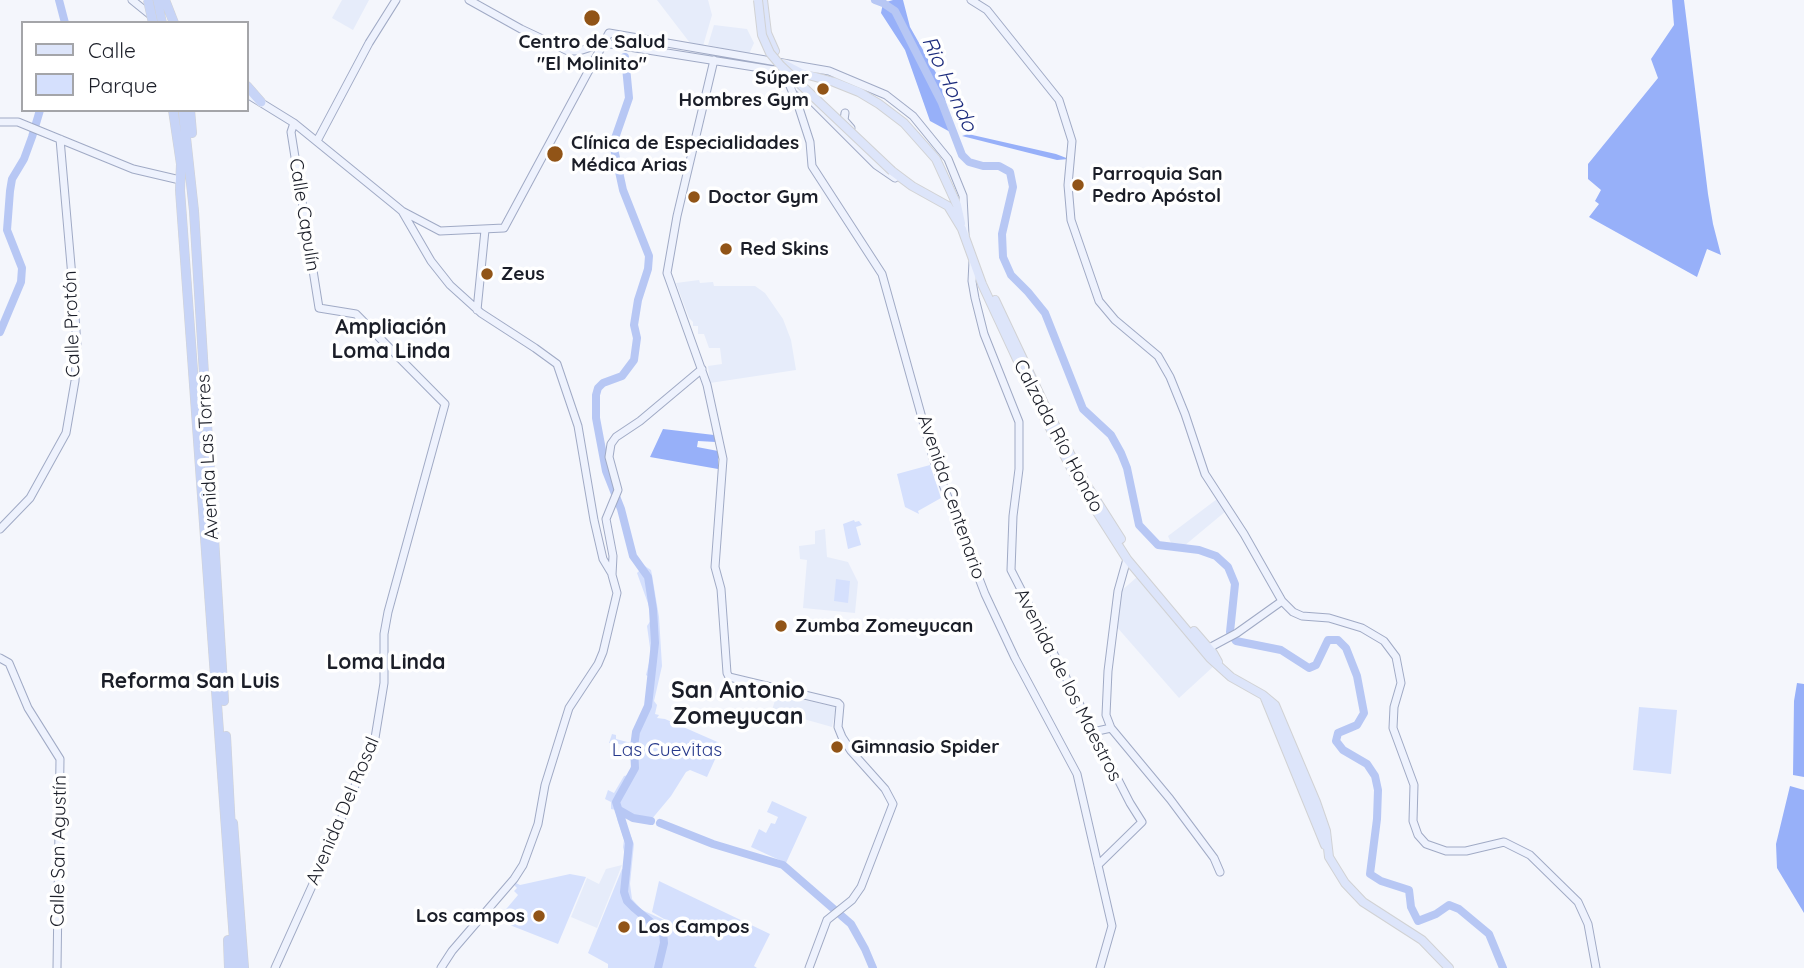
<!DOCTYPE html>
<meta charset="utf-8">
<style>
body{margin:0}
#map{position:relative;width:1804px;height:968px;overflow:hidden;background:#f4f6fc;font-family:Quicksand,sans-serif}
canvas{display:block}
.legend{position:absolute;left:21px;top:21px;width:228px;height:91px;box-sizing:border-box;background:#fff;border:2px solid #a4a5a9;margin:0;padding:9px 12px;list-style:none;font-size:21px;color:#1b1e28}
.legend li{display:flex;align-items:center;gap:14px;height:35px}
.legend b{width:35px;border:2px solid #a4a5a9}
</style>
<div id="map">
<canvas width="1804" height="968"></canvas>
<ul class="legend">
<li><b style="height:9px;background:#dde5fa"></b>Calle</li>
<li><b style="height:19px;background:#d5e0fd"></b>Parque</li>
</ul>
</div>
<script>
const ctx = document.querySelector('canvas').getContext('2d');
ctx.lineJoin = 'round';
function fillPath(path, color) {
  ctx.fillStyle = color;
  ctx.fill(path, 'evenodd');
}
function shape(rows) {
  const path = new Path2D();
  for (const r of rows) {
    path.moveTo(r[0], r[1]);
    for (let i = 2; i < r.length; i += 2) path.lineTo(r[i], r[i + 1]);
  }
  return path;
}
function stroke(path, color, width, dash) {
  ctx.strokeStyle = color;
  ctx.lineWidth = width;
  ctx.lineCap = dash ? 'butt' : 'round';
  ctx.setLineDash(dash || []);
  ctx.stroke(path);
}
function label(font, color, halo, rows, align = 'center') {
  ctx.font = font + ' Quicksand,sans-serif';
  ctx.lineWidth = 7;
  ctx.setLineDash([]);
  ctx.textBaseline = 'middle';
  ctx.strokeStyle = halo;
  ctx.fillStyle = color;
  for (const [text, x, y, turn = 0] of rows) {
    ctx.save();
    ctx.translate(x, y);
    ctx.rotate((+turn || 0) * Math.PI / 180);
    ctx.textAlign = isNaN(turn) ? turn : align;
    if (halo) ctx.strokeText(text, 0, 0);
    ctx.fillText(text, 0, 0);
    ctx.restore();
  }
}
fillPath(shape([
 [342,0,369,0,353,30,332,18],
 [657,0,708,0,712,15,703,46,690,43],
 [714,25,747,29,754,43,749,54,708,45],
 [699,280,700,283,713,282,714,286,755,286,765,293,783,319,791,340,796,370,710,383,708,366,722,364,720,348,709,348,704,334,698,334,698,326,693,326,693,322,689,318,676,283],
 [1217,499,1226,511,1184,546,1171,543,1168,536],
 [825,529,827,557,848,562,858,582,855,613,803,608,807,560,800,559,799,546,815,544,815,531],
 [1137,577,1215,665,1179,698,1116,626,1120,592],
 [777,694,836,707,832,727,772,710],
 [622,865,597,928,571,917,587,878,599,884,606,869]
]), '#e6ecfa');
fillPath(shape([
 [930,465,941,498,918,511,919,514,905,507,897,474],
 [620,496,637,561,651,570,652,575,659,617,662,666,654,701,657,705,655,714,659,715,657,718,665,719,722,744,707,777,690,770,686,772,671,796,651,820,633,817,621,811,634,844,630,884,632,899,642,910,671,923,652,912,659,881,770,934,754,966,757,968,608,968,608,964,588,953,622,869,625,869,626,860,623,847,624,840,617,819,616,810,611,809,611,802,605,799,608,790,614,793,624,776,629,775,632,761,629,759,627,745,609,743,612,734,616,735,616,739,631,743,637,739,650,706,652,688,652,679,646,675,651,655,647,626,651,620,650,609,637,573,640,570,631,557,616,501],
 [854,520,855,522,859,521,862,525,856,527,861,545,848,549,843,524],
 [836,579,850,581,848,603,834,601],
 [1639,707,1677,710,1671,774,1633,770],
 [772,801,807,817,786,863,751,847,759,829,766,833,771,823,775,824,778,817,767,812],
 [570,874,586,877,558,944,497,920,518,895,514,891,517,888,513,884,514,882,520,885]
]), '#d5e0fd');
fillPath(shape([
 [893,0,903,0,910,27,940,80,954,134,930,121,905,50,881,13,883,3],
 [1672,0,1684,0,1708,194,1713,224,1721,255,1707,249,1697,277,1589,217,1599,204,1595,201,1601,190,1588,179,1588,164,1658,78,1651,59,1674,25],
 [968,134,1056,154,1069,159,1057,160,962,136],
 [663,429,714,435,716,442,698,441,697,447,718,451,718,469,650,457],
 [1797,683,1804,684,1804,777,1793,775,1794,701],
 [1790,786,1804,790,1804,913,1777,868,1776,844]
]), '#97b0f9');
stroke(shape([
 [59,0,65,23],
 [875,0,883,3,895,11,942,103,962,155,969,162,983,166,999,166,1010,172,1013,187,1002,234,1003,257,1011,275,1028,292,1045,313,1083,409,1111,435,1121,453,1127,468,1139,525,1158,545,1199,550,1216,556,1228,567,1235,584,1230,632,1236,641,1281,650,1309,668,1316,665,1328,640,1338,640,1346,648,1357,676,1364,713,1357,725,1338,733,1336,741,1343,750,1367,764,1375,776,1378,790,1377,819,1370,874,1381,881,1409,890,1411,907,1418,921,1436,914,1449,905,1459,909,1489,934,1503,968],
 [625,57,629,98,613,144,623,190,649,256,648,269,638,300,634,325,637,338,634,360,622,376,603,383,598,388,596,395,596,418,606,471,621,509,633,556,648,577,653,609,655,643,648,706,636,732,634,747,635,768,616,802,629,843,624,892,627,901,634,908,663,932,664,943,658,968],
 [0,332,21,282,22,268,7,230,10,191,12,179,24,159,32,137,40,110],
 [619,810,633,818,651,821],
 [660,823,713,844,783,865,851,924,865,949,873,968]
]), '#b7c7f4', 8);
const secondary = shape([
 [132,0,153,17],
 [469,0,521,29,568,51,579,51,604,43,786,72],
 [971,0,987,10,1059,100,1072,141,1068,185,1071,220,1099,301,1115,320,1158,356,1170,377,1185,414,1205,474,1244,534,1282,601,1293,612,1302,616,1329,618,1362,628,1384,641,1396,657,1401,683,1394,707,1393,728,1414,785,1413,821,1418,835,1426,844,1446,851,1466,851,1504,842,1530,855,1578,902,1588,924,1596,968],
 [714,60,677,216,667,273,707,385,723,459,715,567,721,589,727,673,729,677,838,703,840,705,838,727,842,737,851,751,885,789,893,804,861,887,852,900,827,920,809,968],
 [783,69,799,108,810,142,812,166,882,274,934,461,985,594,1015,658,1077,774,1112,926,1100,968],
 [799,88,876,165,895,178],
 [247,94,294,123,396,206,402,211,431,261,450,285,481,313,535,348,557,364,578,426,594,520,603,559,612,574],
 [845,113,844,120,851,128],
 [0,122,18,122,133,169,180,180],
 [317,141,369,43,396,0],
 [402,211,440,231,504,228,609,33,829,71,886,95,913,116,948,159,963,196,965,235],
 [973,261,972,281,975,298,984,334,1019,422,1019,469,1013,516,1011,570,1130,803,1142,822,1098,865],
 [477,310,485,230],
 [0,529,30,498,66,433,75,381,77,346,74,300,60,139],
 [1209,648,1237,633,1282,601],
 [0,658,9,663,28,708,60,759,57,968],
 [1111,728,1170,799,1214,858,1220,872],
 [1093,732,1111,728,1106,715,1108,671,1118,591,1127,559],
 [275,968,326,855,375,738,384,683,384,634,388,612,445,404,356,314,319,308,291,132,294,123],
 [441,968,452,951,514,879,523,865,538,824,545,785,569,708,598,664,603,652,617,593,612,575,613,556,606,519,618,490,609,457,611,444,616,437,640,421,702,369]
]);
const primary = shape([
 [763,0,767,33,775,51],
 [784,64,801,73,834,82,859,92,879,104,904,123,936,159,957,205,961,223],
 [892,171,912,186,948,206,962,229,982,284,1042,413,1081,487,1127,559,1210,658,1231,677,1263,695,1275,705,1316,802,1326,831,1329,857,1345,883,1363,902,1422,940,1449,968],
 [995,300,1046,408,1086,484,1121,539],
 [1194,631,1213,653,1218,662],
 [1265,698,1325,845]
]);
const highway = shape([
 [157,0,162,23],
 [165,0,174,23],
 [247,86,261,102],
 [173,110,181,164,180,190,236,968],
 [183,110,194,211,224,701],
 [190,110,192,133],
 [226,736,231,830],
 [233,823,244,968],
 [228,940,229,968]
]);
stroke(secondary, '#a0aac5', 9);
stroke(primary, '#d1d2d4', 10);
stroke(highway, '#d1d2d4', 10);
stroke(secondary, '#eef2fd', 7);
stroke(primary, '#dde5fa', 8);
stroke(highway, '#c7d4f7', 9);
const primaryBridge = shape([
 [758,0,762,35,770,53,781,66,892,171]
]);
const highwayBridge = shape([
 [148,0,153,23]
]);
stroke(primaryBridge, '#d1d2d4', 10, []);
stroke(highwayBridge, '#d1d2d4', 10, []);
stroke(primaryBridge, '#dde5fa', 8);
stroke(highwayBridge, '#c7d4f7', 9);
for (const [x, y, r, color] of [
 [592,18,9,"#915417"],
 [823,89,7,"#915417"],
 [555,154,9,"#915417"],
 [1078,185,7,"#915417"],
 [694,197,7,"#915417"],
 [726,249,7,"#915417"],
 [487,274,7,"#915417"],
 [781,626,7,"#915417"],
 [837,747,7,"#915417"],
 [539,916,7,"#915417"],
 [624,927,7,"#915417"]
]) {
  const dot = new Path2D();
  dot.arc(x, y, r, 0, 2 * Math.PI);
  ctx.fillStyle = color;
  ctx.fill(dot);
  stroke(dot, '#fff', 2.5);
}
label('bold 19px', '#1b1e28', '#fff', [
 ["Centro de Salud",592,42,"center"],
 ["\"El Molinito\"",592,64,"center"],
 ["Súper",809,78,"right"],
 ["Hombres Gym",809,100,"right"],
 ["Clínica de Especialidades",571,143],
 ["Médica Arias",571,165],
 ["Parroquia San",1092,174],
 ["Pedro Apóstol",1092,196],
 ["Doctor Gym",708,197],
 ["Red Skins",740,249],
 ["Zeus",501,274],
 ["Zumba Zomeyucan",795,626],
 ["Gimnasio Spider",851,747],
 ["Los campos",525,916,"right"],
 ["Los Campos",638,927]
], 'left');
label('19px', '#1b1e28', '#fff', [
 ["Calle Capulín",304,215,81],
 ["Calle Protón",72,324,-92],
 ["Calzada Río Hondo",1058,436,62],
 ["Avenida Las Torres",208,457,-93],
 ["Avenida Centenario",951,497,71],
 ["Avenida de los Maestros",1068,685,63],
 ["Avenida Del Rosal",343,811,-67],
 ["Calle San Agustín",59,851,-89]
]);
label('19px', '#283a8c', '#fff', [
 ["Las Cuevitas",667,750]
]);
label('italic 21px', '#1d2c7d', '#fff', [
 ["Rio Hondo",949,84,65]
]);
label('bold 21px', '#1b1e28', '#fff', [
 ["Ampliación",391,328],
 ["Loma Linda",391,352],
 ["Loma Linda",386,663],
 ["Reforma San Luis",190,682]
]);
label('bold 23px', '#1b1e28', '#fff', [
 ["San Antonio",738,691],
 ["Zomeyucan",738,717]
]);
</script>
